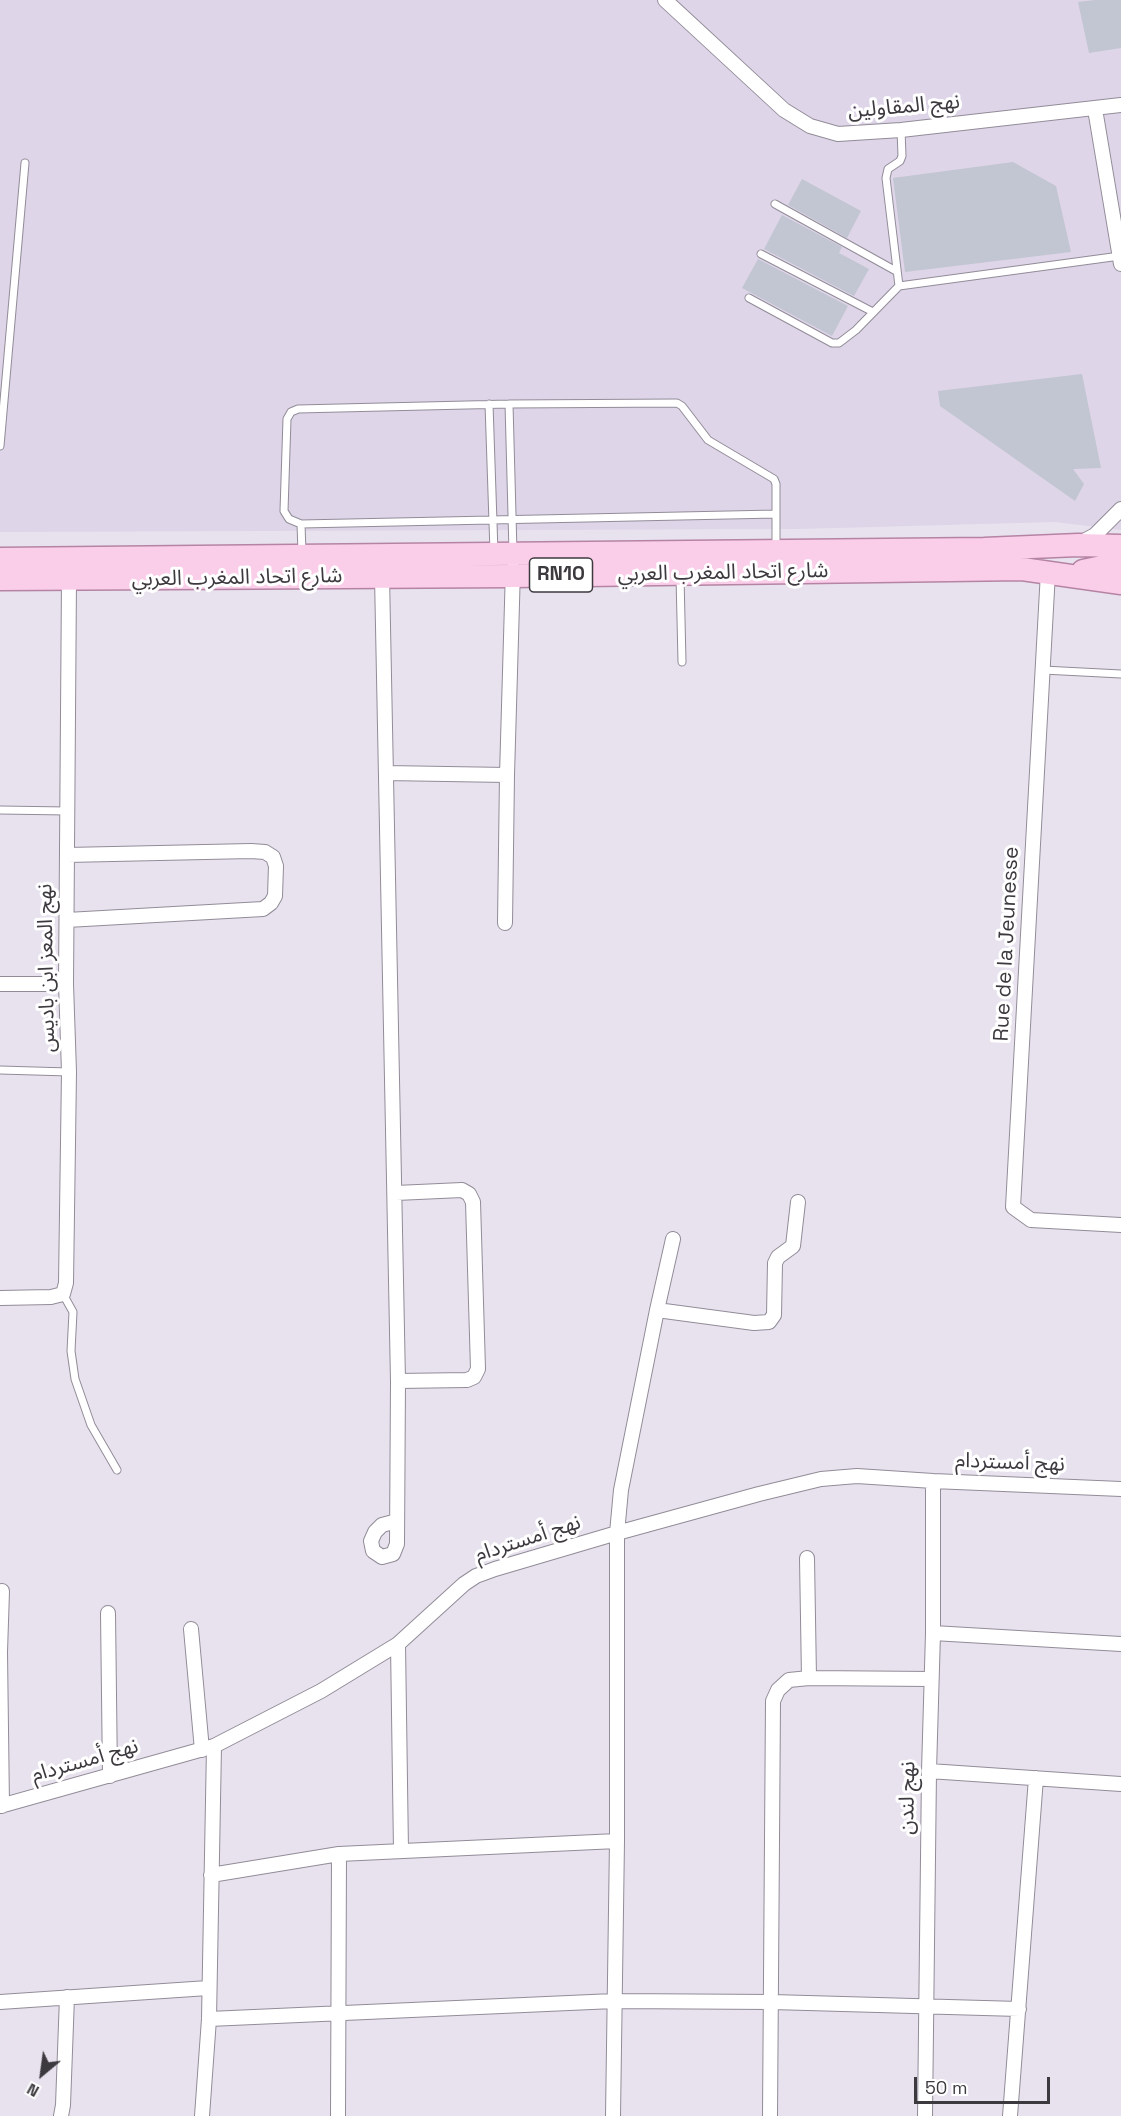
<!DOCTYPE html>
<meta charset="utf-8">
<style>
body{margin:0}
#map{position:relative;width:1121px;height:2116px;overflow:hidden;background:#e8e2ee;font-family:"Space Grotesk",sans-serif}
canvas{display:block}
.north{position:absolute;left:12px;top:2044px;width:60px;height:60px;-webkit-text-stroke:4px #fff;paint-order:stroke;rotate:209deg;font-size:16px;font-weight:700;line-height:24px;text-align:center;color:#3d3a3f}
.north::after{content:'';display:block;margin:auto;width:21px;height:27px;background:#3d3a3f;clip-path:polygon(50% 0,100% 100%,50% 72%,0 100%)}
.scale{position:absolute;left:914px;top:2077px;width:136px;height:27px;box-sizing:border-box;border:3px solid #3d3a3f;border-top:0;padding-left:8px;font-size:18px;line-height:21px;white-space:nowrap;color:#3d3a3f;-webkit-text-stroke:4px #fff;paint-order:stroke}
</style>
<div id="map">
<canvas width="1121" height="2116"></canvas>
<div class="north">N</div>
<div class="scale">50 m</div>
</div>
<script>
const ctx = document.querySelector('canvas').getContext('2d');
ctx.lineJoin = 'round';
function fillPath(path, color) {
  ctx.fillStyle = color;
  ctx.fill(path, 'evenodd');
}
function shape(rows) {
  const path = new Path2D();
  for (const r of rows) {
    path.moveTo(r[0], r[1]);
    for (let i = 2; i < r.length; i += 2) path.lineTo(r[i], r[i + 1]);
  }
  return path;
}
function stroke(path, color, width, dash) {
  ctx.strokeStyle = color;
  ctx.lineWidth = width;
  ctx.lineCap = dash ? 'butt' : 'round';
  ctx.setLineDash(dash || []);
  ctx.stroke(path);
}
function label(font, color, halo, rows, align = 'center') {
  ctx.font = font + ' "Space Grotesk","Noto Sans Arabic",sans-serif';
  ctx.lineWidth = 6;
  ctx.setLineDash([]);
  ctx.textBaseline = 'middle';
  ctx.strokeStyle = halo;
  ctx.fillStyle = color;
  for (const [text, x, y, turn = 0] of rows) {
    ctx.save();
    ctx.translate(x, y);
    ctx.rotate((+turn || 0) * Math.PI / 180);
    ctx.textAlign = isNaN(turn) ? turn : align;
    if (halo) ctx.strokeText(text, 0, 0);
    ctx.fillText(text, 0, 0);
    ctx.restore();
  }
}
fillPath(shape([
 [0,0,1121,0,1121,530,1055,522,799,529,0,532]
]), '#ded5e8');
fillPath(shape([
 [1095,0,1121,0,1121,48,1089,53,1078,2],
 [1013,162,1056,186,1071,252,905,272,893,178],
 [802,179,861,211,847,238,788,205],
 [782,215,842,247,839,253,869,269,854,296,764,249],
 [758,259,848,306,832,336,742,288],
 [1082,374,1101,468,1073,469,1084,484,1075,501,940,406,938,391]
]), '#c2c5d2');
const lane = shape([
 [775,204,896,271],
 [761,254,873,312],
 [899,286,886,178,888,169,900,161,902,156,901,130],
 [749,298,832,343,839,343,856,330,899,286,1120,256],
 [489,404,494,552],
 [509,404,513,552],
 [0,446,25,163],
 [301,524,776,514],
 [302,552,301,524,289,519,284,511,287,419,291,412,298,409,509,404,677,403,682,406,708,440,774,479,776,484,776,549],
 [680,576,682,662],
 [1043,670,1121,674],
 [0,810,67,811],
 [0,1070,69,1072],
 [63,1294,73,1312,71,1351,75,1379,91,1425,117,1470]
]);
const street = shape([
 [665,0,784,110,810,126,838,134,901,130,1121,105],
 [1095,109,1121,264],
 [1082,542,1095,535,1121,509],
 [1048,572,1013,1207,1031,1220,1121,1225],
 [382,576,398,1381,397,1544,393,1554,382,1557,373,1551,371,1541,375,1532,382,1525,397,1521],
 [386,773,507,775],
 [67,920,263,909,271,903,275,896,276,866,273,857,265,852,251,851,67,855],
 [505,923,507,775,513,569],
 [0,984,66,984],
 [396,1193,462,1190,469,1194,473,1202,478,1369,474,1377,467,1380,398,1381],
 [0,1298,51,1297,63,1294,66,1283,69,1072,66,984,69,579],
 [657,1310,754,1323,769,1322,774,1315,775,1263,778,1257,793,1246,798,1202],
 [807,1558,809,1678],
 [108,1613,110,1776],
 [191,1629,202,1750],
 [933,1633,1121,1644],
 [398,1644,401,1851],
 [929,1771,1121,1784],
 [0,1806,214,1746,321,1691,398,1644,464,1584,476,1576,495,1569,617,1533,759,1494,821,1479,857,1476,933,1481,1121,1489],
 [2,1806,0,1652,2,1591],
 [211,1875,339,1854,617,1841],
 [0,2002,208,1988],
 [209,2019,614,2001,772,2002,1019,2009],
 [61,2116,63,2105,67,1997],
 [202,2116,209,2019,214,1746],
 [338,2116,339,1854],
 [613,2116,617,1841,617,1533,621,1490,657,1310,673,1239],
 [770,2116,773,1701,778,1690,789,1680,809,1678,931,1679],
 [925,2116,929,1771,933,1633,933,1481],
 [1010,2116,1036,1778]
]);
const primary = shape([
 [0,559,984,549,1078,545,1121,546],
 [1083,571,1121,563],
 [0,579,513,576,1022,569,1121,583]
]);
stroke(lane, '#928c98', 9);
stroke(street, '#928c98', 16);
stroke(primary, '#b584a4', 25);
stroke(lane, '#fff', 7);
stroke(street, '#fff', 14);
stroke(primary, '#facde9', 22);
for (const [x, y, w] of [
 [561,575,63]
]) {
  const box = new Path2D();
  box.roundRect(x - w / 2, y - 17, w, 34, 4.5);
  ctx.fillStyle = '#fff';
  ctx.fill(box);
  stroke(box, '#3d3a3f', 1.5);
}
label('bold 20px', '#3d3a3f', null, [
 ["RN10",561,575]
]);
label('21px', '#3d3a3f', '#fff', [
 ["نهج المقاولين",904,107,-5],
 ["شارع اتحاد المغرب العربي",723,573,-1],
 ["شارع اتحاد المغرب العربي",237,578,-1],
 ["Rue de la Jeunesse",1007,944,-87],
 ["نهج المعز ابن باديس",47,968,-91],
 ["نهج أمستردام",1010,1463,2],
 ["نهج أمستردام",528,1539,-18],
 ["نهج أمستردام",85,1761,-16],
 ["نهج لندن",908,1798,-89]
]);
</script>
